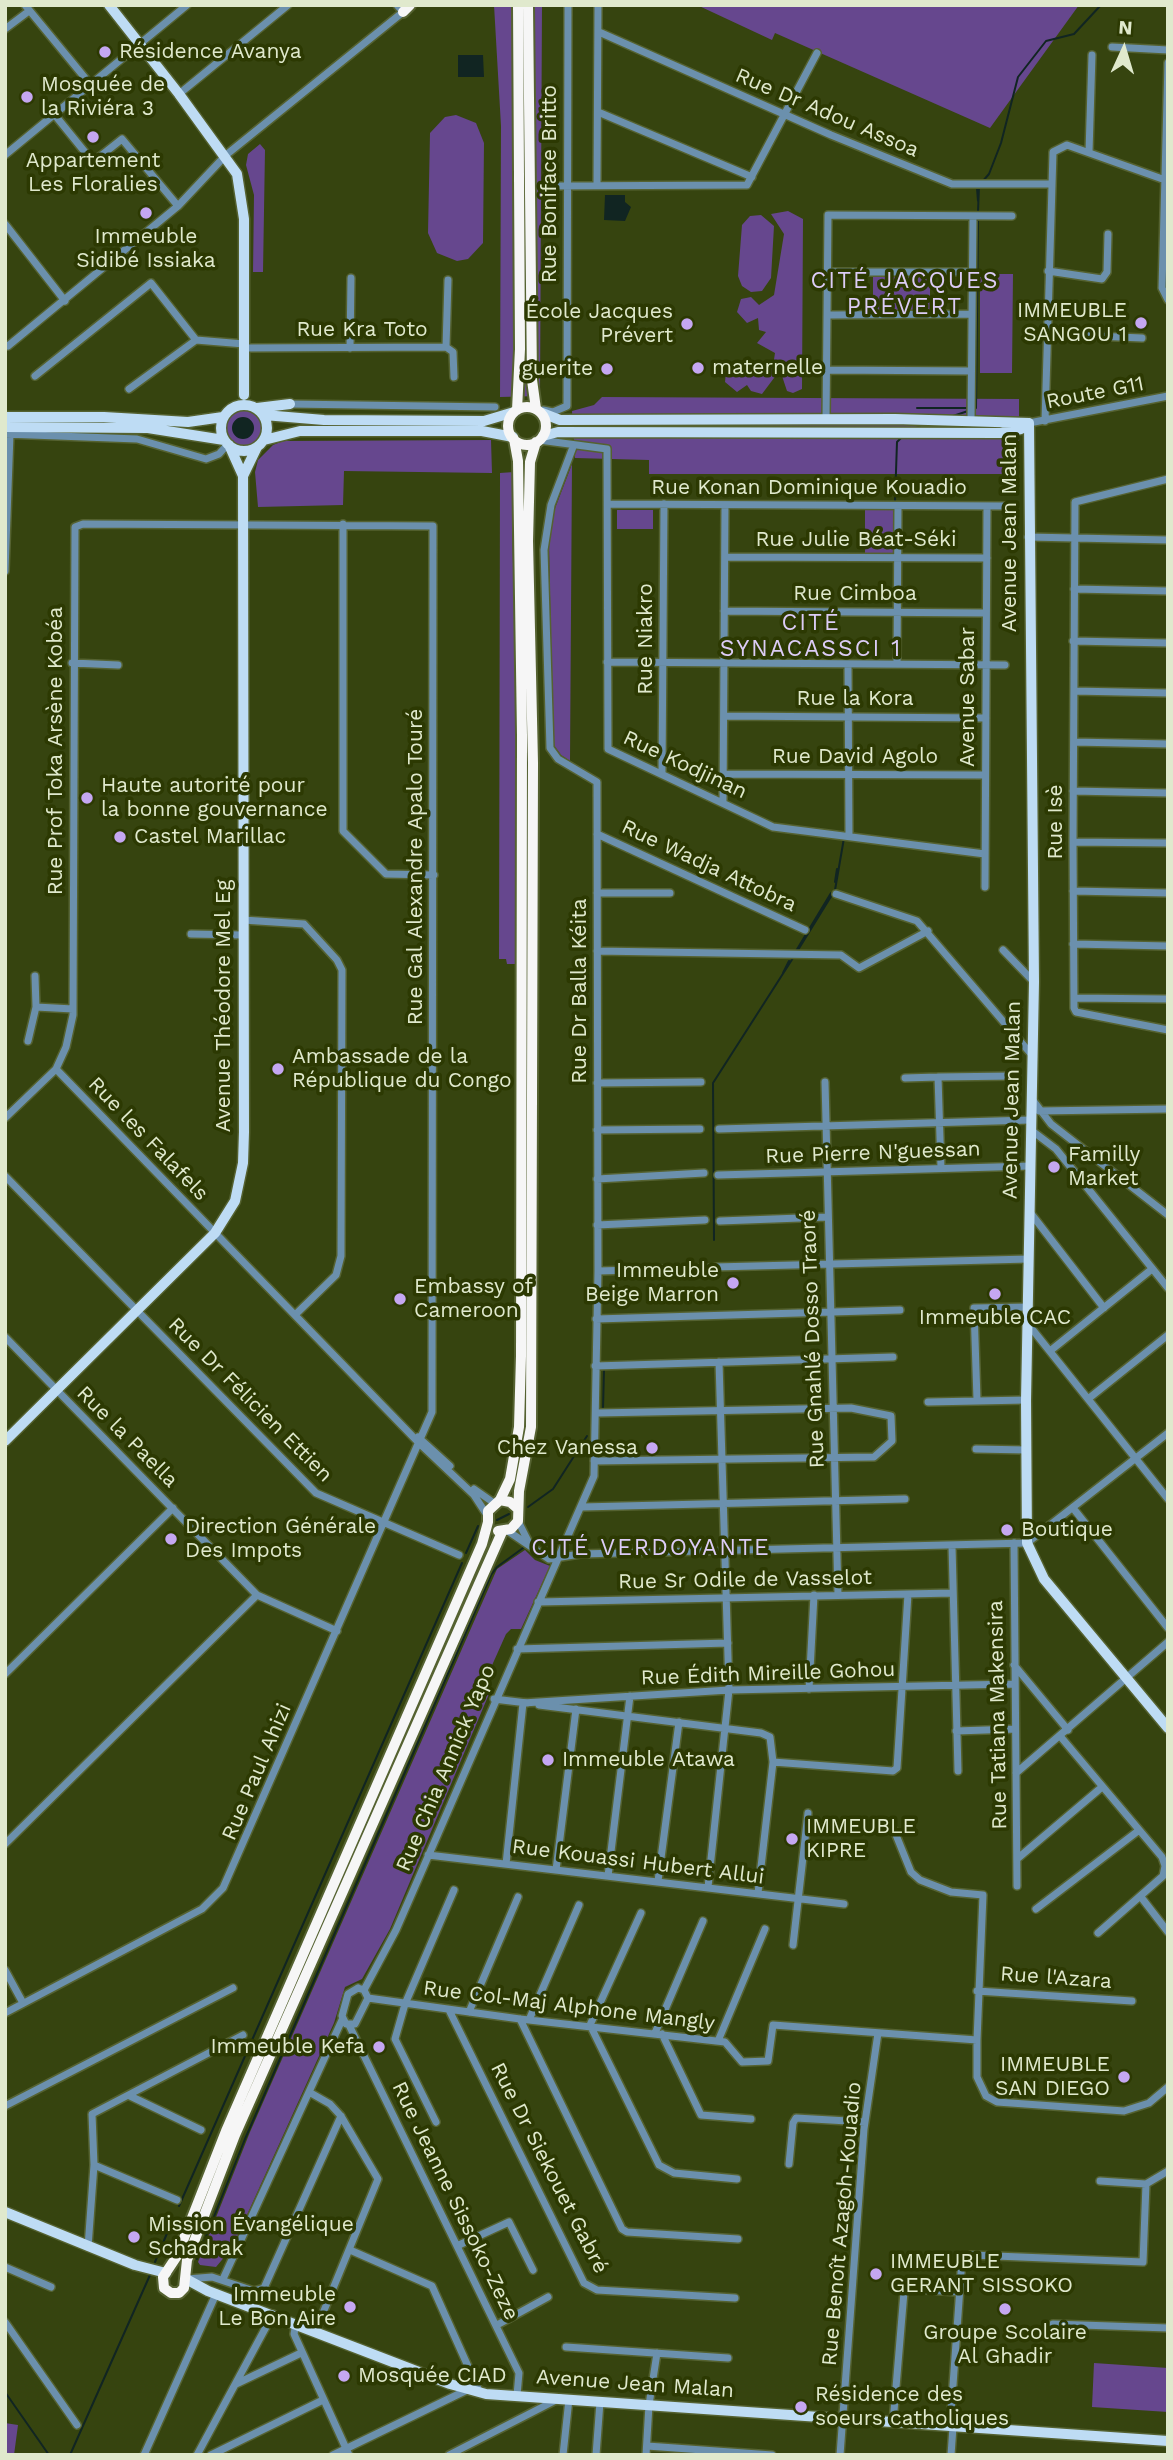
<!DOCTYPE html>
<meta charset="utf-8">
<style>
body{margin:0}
#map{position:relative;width:1173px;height:2460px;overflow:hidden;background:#36440f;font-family:"Work Sans",sans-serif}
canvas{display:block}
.frame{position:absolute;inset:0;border:7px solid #e0e9cd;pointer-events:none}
.north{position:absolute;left:1089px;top:14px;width:70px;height:70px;-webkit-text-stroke:5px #2c3902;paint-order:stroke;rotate:4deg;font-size:19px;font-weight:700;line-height:28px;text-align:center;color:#e0e9cd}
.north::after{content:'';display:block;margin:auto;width:24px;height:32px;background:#e0e9cd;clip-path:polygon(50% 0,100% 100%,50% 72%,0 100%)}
</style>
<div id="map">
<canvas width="1173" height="2460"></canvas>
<div class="frame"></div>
<div class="north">N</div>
</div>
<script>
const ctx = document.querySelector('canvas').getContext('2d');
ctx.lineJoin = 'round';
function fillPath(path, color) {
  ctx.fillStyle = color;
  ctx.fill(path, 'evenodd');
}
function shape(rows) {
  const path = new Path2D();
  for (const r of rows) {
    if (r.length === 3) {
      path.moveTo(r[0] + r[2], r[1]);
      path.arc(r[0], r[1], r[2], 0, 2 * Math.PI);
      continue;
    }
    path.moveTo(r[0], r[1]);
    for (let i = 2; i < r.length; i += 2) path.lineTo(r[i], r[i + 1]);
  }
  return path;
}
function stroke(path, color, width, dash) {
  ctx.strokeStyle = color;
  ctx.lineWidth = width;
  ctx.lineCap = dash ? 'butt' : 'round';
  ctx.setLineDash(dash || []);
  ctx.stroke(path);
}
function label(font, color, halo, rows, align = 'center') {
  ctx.font = font + ' "Work Sans",sans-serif';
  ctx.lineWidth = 7;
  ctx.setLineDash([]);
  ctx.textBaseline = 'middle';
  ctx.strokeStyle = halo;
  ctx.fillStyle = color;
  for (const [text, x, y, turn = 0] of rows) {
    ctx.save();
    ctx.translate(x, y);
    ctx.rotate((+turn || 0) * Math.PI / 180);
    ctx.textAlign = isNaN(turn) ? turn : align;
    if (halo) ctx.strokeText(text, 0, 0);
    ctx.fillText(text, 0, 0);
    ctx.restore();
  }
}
fillPath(shape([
 [494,5,542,5,540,396,500,397,501,126],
 [697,5,1079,5,990,128,775,33,772,40],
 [456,115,476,123,484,143,483,243,468,259,457,261,437,253,428,233,430,133,445,117],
 [260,144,265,150,263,272,253,272,254,195,246,165,248,154],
 [788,211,803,219,802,389,793,393,787,391,780,370,762,394,751,391,747,385,737,392,725,382,726,372,732,367,742,372,773,366,775,353,757,343,766,332,759,330,758,318,747,323,737,312,741,299,751,297,759,305,774,295,784,234,771,214],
 [761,215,774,226,771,278,762,291,751,292,742,286,738,276,742,225,750,216],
 [980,274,1013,274,1012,373,980,373],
 [873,275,930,275,930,310,873,311],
 [602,397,1019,399,1019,474,649,474,649,460,575,458,572,411,594,405],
 [243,428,19],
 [491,440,492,473,344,471,343,505,258,507,255,472,258,460,273,445,283,441],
 [572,464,570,761,561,755,553,744,549,545,554,511],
 [514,472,512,530,516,664,516,964,507,964,506,959,499,959,500,473],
 [865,509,894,509,894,553,865,553],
 [617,510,653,510,653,529,617,529],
 [525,1550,535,1560,550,1566,521,1629,511,1629,506,1634,481,1690,489,1694,390,1929,362,1979,345,1987,334,2023,232,2248,216,2267,200,2265,198,2262,205,2245,250,2132,497,1569],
 [1094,2363,1168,2368,1168,2412,1092,2407],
 [5,2423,18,2425,14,2455,5,2455]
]), '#66478e');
fillPath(shape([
 [458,55,483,55,484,77,458,77],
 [605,195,625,195,625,202,631,207,625,221,604,220],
 [243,428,11]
]), '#112522');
stroke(shape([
 [982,182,989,174,1001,143,1018,77,1046,41,1074,34,1101,5],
 [977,188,978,201],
 [978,212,979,186],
 [917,408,966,408],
 [973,409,976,408,978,218],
 [953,416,968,411],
 [916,428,928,424],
 [895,501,897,442,901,438],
 [846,660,882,660],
 [880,661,893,660,894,650],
 [835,882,837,869],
 [798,950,835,890,844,838],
 [796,951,831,893],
 [783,973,789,961],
 [714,1240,713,1083,793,958],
 [603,1409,604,1369],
 [528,1507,553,1489,587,1436],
 [497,1520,509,1514],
 [466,1553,478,1526],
 [179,2206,462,1563],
 [197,2259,245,2139,491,1575,497,1567,523,1548],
 [155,2262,173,2219],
 [5,2392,49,2455],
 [70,2455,150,2275]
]), '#112522', 2);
const minor = shape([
 [25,5,90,84],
 [5,29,29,11],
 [599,32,831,135,952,184,1050,184],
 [1112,47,1168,50],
 [1168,63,1162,288,1168,300],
 [179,94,288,5],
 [598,112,752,177],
 [54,114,93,162,122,139,178,206],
 [1089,152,1092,55],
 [5,155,187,5],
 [597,184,598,5],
 [546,186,747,185,817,53],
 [5,224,65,301],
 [1048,271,1102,279,1107,272,1108,234],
 [829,272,972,272],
 [830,315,971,314],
 [1047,334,1142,338],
 [8,346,178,206,226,155,403,12,397,5],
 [446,347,448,280],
 [244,348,446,347,453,352,454,377],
 [350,348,351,278],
 [828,370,971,371],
 [35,376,151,283,196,340],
 [129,389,196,340,244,344],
 [290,404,495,407],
 [543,410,553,412,567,406,568,5],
 [826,419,828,215,1012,216],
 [971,421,973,216],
 [1045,421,1053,152,1067,145,1168,181],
 [1029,423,1168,396],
 [5,434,137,439,206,459,219,454,228,444],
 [539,440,607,449,608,749,773,827,985,854],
 [1168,479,1075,502,1073,842,1074,1008,1076,1012,1168,1030],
 [608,504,1009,506],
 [343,524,343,831,386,874,434,875],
 [1028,537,1168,540],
 [725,557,987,558],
 [5,571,10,434],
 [1074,589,1168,591],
 [724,611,986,613],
 [1073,641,1168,643],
 [607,662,1005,665],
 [72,663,118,665],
 [848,664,849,835],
 [897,664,898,506],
 [1074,691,1168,693],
 [724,716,986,718],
 [1074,742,1168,744],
 [662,773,664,504],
 [723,774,985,775],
 [1073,791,1168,793],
 [723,801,725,505],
 [597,834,805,930],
 [1073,842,1168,843],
 [985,887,987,506],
 [1073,891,1168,893],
 [597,893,670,893],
 [836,894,917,921,1032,1055],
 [243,920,304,924,337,960,342,970,341,1256,336,1275,296,1314],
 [191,934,243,935],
 [1073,944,1168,946],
 [1003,950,1034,982],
 [597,951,841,955,859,968,928,931],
 [1074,998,1168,999],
 [36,1007,73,1009],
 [28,1041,36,1007,35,976],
 [56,1069,420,1444,474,1495,487,1515],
 [905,1078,938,1077],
 [825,1082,838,1595],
 [597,1083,701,1082],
 [1032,1099,1051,1124,1168,1215],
 [1039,1111,1168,1109],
 [5,1118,56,1069,66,1047,73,1015,75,527,83,524,433,526,432,1412,223,1888,202,1909,5,2013],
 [719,1129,1030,1120],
 [597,1130,700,1129],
 [1031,1130,1056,1149,1168,1288],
 [941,1168,938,1077,1014,1076],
 [718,1175,1030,1166],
 [5,1176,316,1493,459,1555],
 [597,1179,704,1173],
 [1029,1211,1104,1308],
 [720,1221,827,1217],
 [597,1225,705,1220],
 [715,1267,1029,1259],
 [598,1271,710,1268],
 [596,1319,900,1310],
 [1028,1324,1168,1499],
 [5,1337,257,1595,337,1631],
 [1050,1351,1152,1269],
 [595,1366,893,1357],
 [1088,1399,1168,1335],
 [977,1400,974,1308,1028,1307],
 [928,1402,1026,1400],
 [418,1437,450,1466],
 [976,1449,1026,1450],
 [594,1461,874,1457,892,1441,891,1416,851,1408,597,1413],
 [474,1489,494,1503],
 [582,1507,905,1499],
 [1073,1508,1168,1628],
 [518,1521,530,1545],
 [508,1531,549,1559,580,1554,1027,1543,1168,1433],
 [1014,1543,1017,1886],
 [952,1546,958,1771],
 [538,1602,953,1593],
 [517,1649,728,1643],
 [1014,1665,1068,1730],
 [5,1674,173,1508],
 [809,1689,814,1595],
 [494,1699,527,1703],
 [539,1705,761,1733,770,1737,773,1762,758,1893],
 [956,1731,1015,1729],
 [1060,1736,1162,1857,1165,1866,1163,1876,1098,1933],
 [773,1762,893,1771,897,1768,908,1594],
 [1016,1773,1168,1642],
 [894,1830,911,1872,920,1880,951,1892,983,1895,977,2040,977,2077,986,2096,997,2102,1124,2111,1149,2103,1168,2087],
 [5,1844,257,1595],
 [428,1855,844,1904],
 [1017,1859,1102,1787],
 [506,1864,523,1703,729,1690,1014,1684],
 [556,1870,576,1709],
 [608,1876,630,1696],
 [658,1881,679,1722],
 [708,1887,729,1690,719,1362],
 [1141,1897,1168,1932],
 [1036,1909,1138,1831],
 [641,1913,590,2025,659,2165,674,2173,737,2179],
 [793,1945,808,1813],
 [5,1970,23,2003],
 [358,1988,364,1990,368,1998,355,2024,346,2024,342,2016,348,1994,358,1988],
 [364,1990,396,1930,594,1476,598,1271,597,782,558,759,550,748,544,550,551,505,573,447],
 [977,1991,1132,2001],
 [368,1998,520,2019,725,2042,742,2062,768,2061,773,2025,977,2040],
 [449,2010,584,2283,597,2290,735,2298],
 [469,2012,518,1897],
 [520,2019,622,2229,627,2232,738,2239],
 [529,2020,579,1905],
 [349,2025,519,2373,517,2395],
 [655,2033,703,1921],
 [662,2034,701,2115,751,2119],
 [718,2041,765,1929],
 [309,2092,330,2104,341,2116,378,2179,316,2330],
 [130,2096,201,2130],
 [5,2106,233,1988],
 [436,2122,395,2039,405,2004,454,1890],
 [789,2164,793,2123,796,2118,865,2122],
 [94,2165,177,2200],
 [1100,2181,1146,2184,1168,2171],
 [459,2245,509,2222,533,2270],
 [88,2247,94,2165,92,2114,243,2035],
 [350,2250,432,2286,480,2393],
 [5,2267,51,2287],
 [187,2279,212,2277,254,2291,264,2288,341,2116],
 [223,2279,342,2020],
 [5,2322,77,2425],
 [296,2323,294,2334,349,2455],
 [1053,2324,1168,2328],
 [497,2325,548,2297],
 [566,2347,728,2358],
 [236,2384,301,2353],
 [893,2423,904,2292,909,2289,959,2292],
 [950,2427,962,2259,971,2255,1143,2262,1146,2184],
 [647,2446,772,2455],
 [144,2455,216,2294],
 [197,2455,273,2314],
 [211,2455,323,2400],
 [333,2455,467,2390],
 [449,2455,560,2398],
 [563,2455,569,2399],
 [596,2455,600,2402],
 [646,2455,649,2405,657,2353],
 [840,2455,864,2129,878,2033],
 [951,2455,953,2427]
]);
const major = shape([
 [109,5,179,94,237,174,244,219,244,395],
 [244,428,23],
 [257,408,290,404],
 [542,413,560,420,895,419,1029,423],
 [264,415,324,420,484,421,514,412],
 [5,417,104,417,188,422,223,417],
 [1029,423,1034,982,1026,1400,1027,1543,1044,1579,1168,1728],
 [5,427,148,428,224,440],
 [543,436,558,432,1001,433,1021,429,1029,423],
 [264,440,300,431,482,431,513,437],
 [229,445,243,476],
 [5,1441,215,1233,235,1201,243,1163,244,1132,243,476,257,447],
 [5,2212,135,2265,166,2273],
 [186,2279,208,2291,450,2384,486,2394,1168,2441]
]);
const highway = shape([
 [528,5,532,380,536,409],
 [403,12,410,5],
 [527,426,19],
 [517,410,520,349,518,5],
 [500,1500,510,1479,519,1427,521,1356,522,736,518,461,514,439],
 [498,1531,511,1529,518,1521,519,1491,531,1427,533,763,528,541,530,462,536,442],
 [502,1532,235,2135,187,2260,184,2288,179,2293,171,2293,164,2288,163,2277,177,2256,226,2131,482,1544,488,1522,488,1511,500,1500,510,1502,517,1508]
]);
stroke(minor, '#556231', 10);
stroke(major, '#556231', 13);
stroke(highway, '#556231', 14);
stroke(minor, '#6b90ad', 7);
stroke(major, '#bedcf4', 10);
stroke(highway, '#f6f6f6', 10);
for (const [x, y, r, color] of [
 [105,52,7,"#c5a7f1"],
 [27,97,7,"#c5a7f1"],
 [93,137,7,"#c5a7f1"],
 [146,213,7,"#c5a7f1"],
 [1141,323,7,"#c5a7f1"],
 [687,324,7,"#c5a7f1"],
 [698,368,7,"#c5a7f1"],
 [607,369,7,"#c5a7f1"],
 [87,798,7,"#c5a7f1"],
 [120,837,7,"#c5a7f1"],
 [278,1069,7,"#c5a7f1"],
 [1054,1167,7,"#c5a7f1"],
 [733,1283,7,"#c5a7f1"],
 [995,1294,7,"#c5a7f1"],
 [400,1299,7,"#c5a7f1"],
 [652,1448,7,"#c5a7f1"],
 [1007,1530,7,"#c5a7f1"],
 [171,1539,7,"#c5a7f1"],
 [548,1760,7,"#c5a7f1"],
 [792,1839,7,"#c5a7f1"],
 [379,2047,7,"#c5a7f1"],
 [1124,2077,7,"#c5a7f1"],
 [134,2237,7,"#c5a7f1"],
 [876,2274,7,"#c5a7f1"],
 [350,2307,7,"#c5a7f1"],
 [1005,2309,7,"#c5a7f1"],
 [344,2376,7,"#c5a7f1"],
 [801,2407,7,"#c5a7f1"]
]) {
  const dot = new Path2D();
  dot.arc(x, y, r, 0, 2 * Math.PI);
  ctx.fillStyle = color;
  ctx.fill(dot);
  stroke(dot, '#2c3902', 2.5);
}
label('21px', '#e0e9cd', '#2c3902', [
 ["Résidence Avanya",119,52],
 ["Mosquée de",41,85],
 ["la Riviéra 3",41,109],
 ["Appartement",93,161,"center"],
 ["Les Floralies",93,185,"center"],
 ["Immeuble",146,237,"center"],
 ["Sidibé Issiaka",146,261,"center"],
 ["IMMEUBLE",1127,311,"right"],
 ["SANGOU 1",1127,335,"right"],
 ["École Jacques",673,312,"right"],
 ["Prévert",673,336,"right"],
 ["maternelle",712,368],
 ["guerite",593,369,"right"],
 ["Haute autorité pour",101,786],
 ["la bonne gouvernance",101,810],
 ["Castel Marillac",134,837],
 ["Ambassade de la",292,1057],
 ["République du Congo",292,1081],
 ["Familly",1068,1155],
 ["Market",1068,1179],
 ["Immeuble",719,1271,"right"],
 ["Beige Marron",719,1295,"right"],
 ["Embassy of",414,1287],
 ["Cameroon",414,1311],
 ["Immeuble CAC",995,1318,"center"],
 ["Chez Vanessa",638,1448,"right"],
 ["Direction Générale",185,1527],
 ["Des Impots",185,1551],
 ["Boutique",1021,1530],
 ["Immeuble Atawa",562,1760],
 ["IMMEUBLE",806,1827],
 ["KIPRE",806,1851],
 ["Immeuble Kefa",365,2047,"right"],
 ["IMMEUBLE",1110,2065,"right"],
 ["SAN DIEGO",1110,2089,"right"],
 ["Mission Évangélique",148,2225],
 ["Schadrak",148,2249],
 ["IMMEUBLE",890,2262],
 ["GERANT SISSOKO",890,2286],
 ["Immeuble",336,2295,"right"],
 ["Le Bon Aire",336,2319,"right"],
 ["Groupe Scolaire",1005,2333,"center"],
 ["Al Ghadir",1005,2357,"center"],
 ["Mosquée CIAD",358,2376],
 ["Résidence des",815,2395],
 ["soeurs catholiques",815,2419]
], 'left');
label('21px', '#e0e9cd', '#2c3902', [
 ["Rue Dr Adou Assoa",827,113,23],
 ["Rue Boniface Britto",550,184,-90],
 ["Rue Kra Toto",362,330],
 ["Route G11",1095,393,-11],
 ["Rue Konan Dominique Kouadio",809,488],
 ["Avenue Jean Malan",1010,533,-90],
 ["Rue Julie Béat-Séki",856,540],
 ["Rue Cimboa",855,594],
 ["Rue Niakro",646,639,-90],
 ["Avenue Sabar",968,697,-90],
 ["Rue la Kora",855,699],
 ["Rue Prof Toka Arsène Kobéa",56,751,-90],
 ["Rue David Agolo",855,757],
 ["Rue Kodjinan",685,765,25],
 ["Rue Isè",1056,822,-90],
 ["Rue Wadja Attobra",709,866,25],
 ["Rue Gal Alexandre Apalo Touré",416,867,-90],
 ["Rue Dr Balla Kéita",580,991,-90],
 ["Avenue Théodore Mel Eg",224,1006,-90],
 ["Avenue Jean Malan",1012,1100,-89],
 ["Rue les Falafels",148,1139,46],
 ["Rue Pierre N'guessan",873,1153,-2],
 ["Rue Gnahlé Dosso Traoré",813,1339,-92],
 ["Rue Dr Félicien Ettien",250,1400,45],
 ["Rue la Paella",127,1437,45],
 ["Rue Sr Odile de Vasselot",745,1580,-1],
 ["Rue Édith Mireille Gohou",768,1674,-2],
 ["Rue Tatiana Makensira",998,1715,-91],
 ["Rue Chia Annick Yapo",446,1768,-67],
 ["Rue Paul Ahizi",257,1772,-67],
 ["Rue Kouassi Hubert Allui",638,1862,7],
 ["Rue l'Azara",1056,1978,4],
 ["Rue Col-Maj Alphone Mangly",569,2006,7],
 ["Rue Dr Siekouet Gabré",549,2168,63],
 ["Rue Jeanne Sissoko-Zeze",455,2201,64],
 ["Rue Benoît Azagoh-Kouadio",842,2224,-85],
 ["Avenue Jean Malan",635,2384,4]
]);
ctx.letterSpacing = '2px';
label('23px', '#dcccf6', '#2c3902', [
 ["CITÉ JACQUES",905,281],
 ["PRÉVERT",905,307],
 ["CITÉ",811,623],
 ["SYNACASSCI 1",811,649],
 ["CITÉ VERDOYANTE",651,1548]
]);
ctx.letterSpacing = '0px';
</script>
